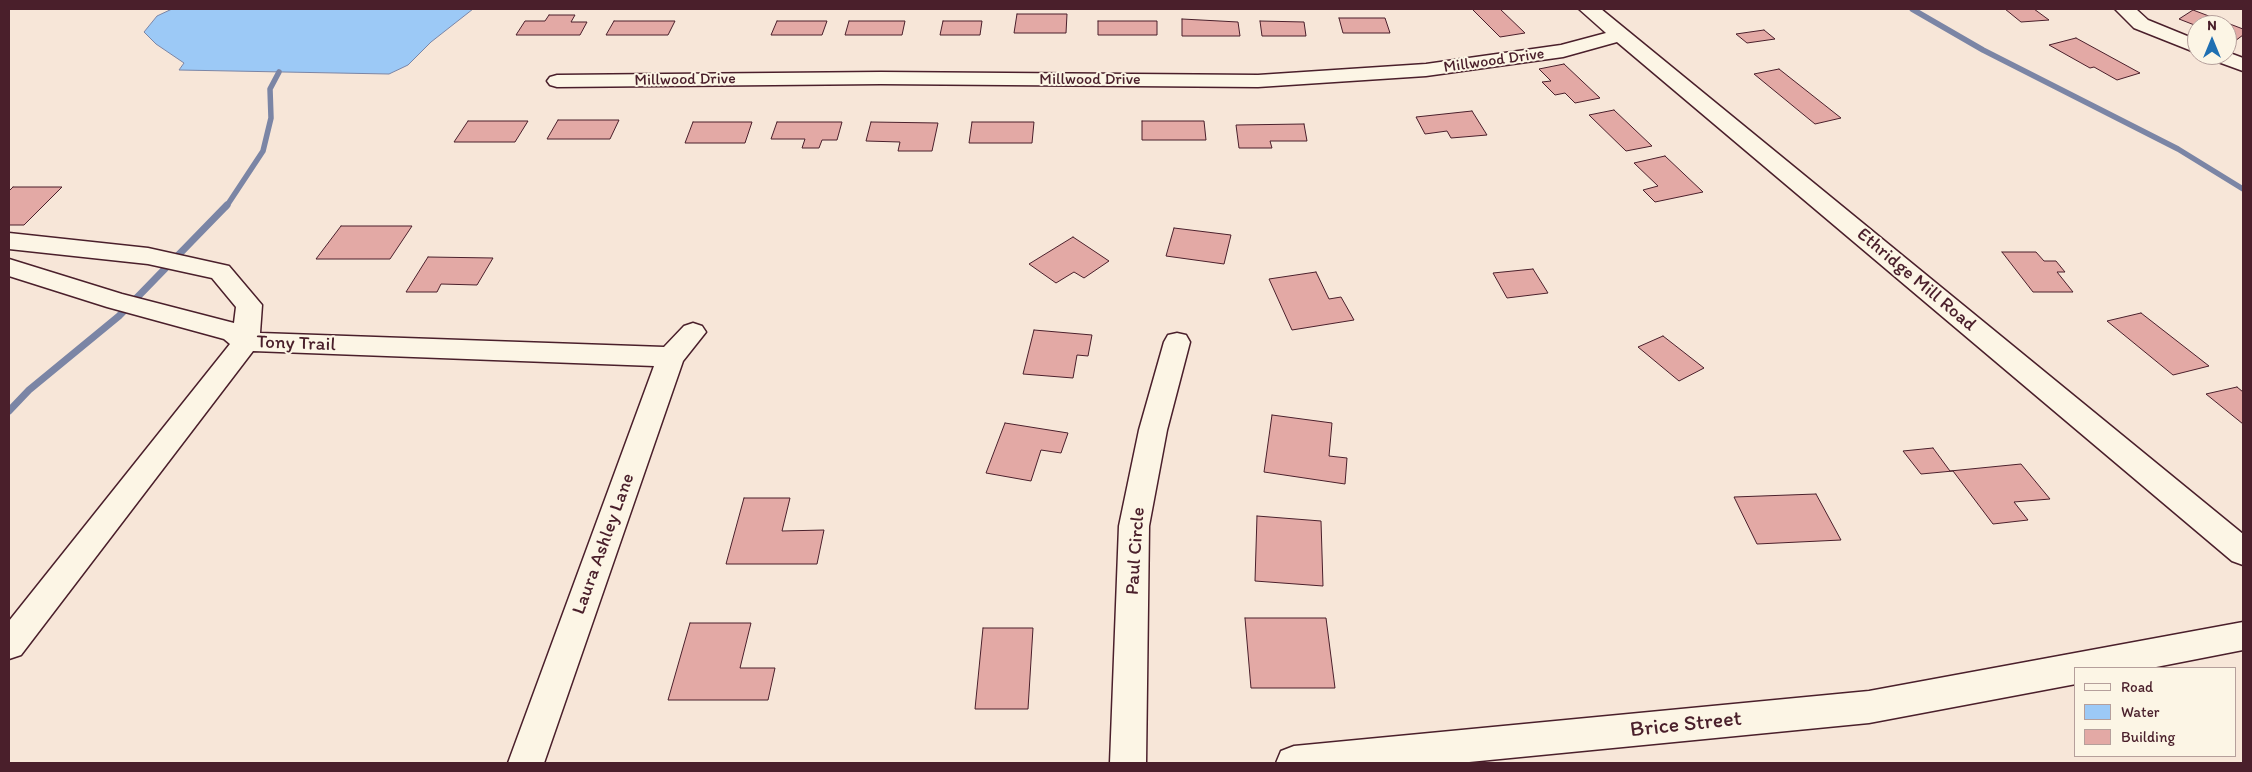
<!DOCTYPE html>
<style>
body{margin:0}
#map{position:relative;width:2252px;height:772px;overflow:hidden;background:#f7e6d8;font-family:Itim,sans-serif}
canvas{display:block}
.frame{position:absolute;inset:0;border:10px solid #4a1f2b;pointer-events:none}
.legend{position:absolute;left:2074px;top:667px;width:162px;height:90px;box-sizing:border-box;background:#fcf5e5;border:1px solid #b59f9b;margin:0;padding:6px 9px;list-style:none;font-size:15px;color:#4a1f2b}
.legend li{display:flex;align-items:center;gap:10px;height:25px}
.legend b{width:25px;border:1px solid #b59f9b}
.north{position:absolute;left:2187px;top:15px;width:50px;height:50px;box-sizing:border-box;background:#fcf5e5;border:1px solid #b59f9b;border-radius:50%;rotate:0deg;font-size:14px;font-weight:700;line-height:20px;text-align:center;color:#4a1f2b}
.north::after{content:'';display:block;margin:auto;width:18px;height:22px;background:#1f6fb2;clip-path:polygon(50% 0,100% 100%,50% 72%,0 100%)}
</style>
<div id="map">
<canvas width="2252" height="772"></canvas>
<div class="frame"></div>
<ul class="legend">
<li><b style="height:6px;background:#fcf5e5"></b>Road</li>
<li><b style="height:14px;background:#9cc9f6"></b>Water</li>
<li><b style="height:14px;background:#e3a9a5"></b>Building</li>
</ul>
<div class="north">N</div>
</div>
<script>
const ctx = document.querySelector('canvas').getContext('2d');
ctx.lineJoin = 'round';
function fillPath(path, color) {
  ctx.fillStyle = color;
  ctx.fill(path, 'evenodd');
}
function shape(rows) {
  const path = new Path2D();
  for (const r of rows) {
    path.moveTo(r[0], r[1]);
    for (let i = 2; i < r.length; i += 2) path.lineTo(r[i], r[i + 1]);
  }
  return path;
}
function stroke(path, color, width, dash) {
  ctx.strokeStyle = color;
  ctx.lineWidth = width;
  ctx.lineCap = dash ? 'butt' : 'round';
  ctx.setLineDash(dash || []);
  ctx.stroke(path);
}
function label(font, color, halo, rows, align = 'center') {
  ctx.font = font + ' Itim,sans-serif';
  ctx.lineWidth = 4;
  ctx.setLineDash([]);
  ctx.textBaseline = 'middle';
  ctx.strokeStyle = halo;
  ctx.fillStyle = color;
  for (const [text, x, y, turn = 0] of rows) {
    ctx.save();
    ctx.translate(x, y);
    ctx.rotate((+turn || 0) * Math.PI / 180);
    ctx.textAlign = isNaN(turn) ? turn : align;
    if (halo) ctx.strokeText(text, 0, 0);
    ctx.fillText(text, 0, 0);
    ctx.restore();
  }
}
const water = shape([
 [172,9,473,9,431,42,408,65,389,74,179,70,184,63,156,44,144,32,157,16,172,9]
]);
fillPath(water, '#9cc9f6');
stroke(water, '#7b85a5', 1);
stroke(shape([
 [1912,9,1983,50,2178,149,2243,189],
 [226,207,263,151,271,118,270,89,279,72]
]), '#7b85a5', 5.5);
stroke(shape([
 [9,411,29,390,119,316,227,205]
]), '#7b85a5', 7);
const building = shape([
 [1472,9,1500,9,1525,33,1500,37,1472,9],
 [2005,9,2034,9,2049,20,2021,22,2005,9],
 [2193,10,2243,29,2243,35,2235,41,2227,38,2227,25,2197,26,2179,19,2193,10],
 [1017,14,1067,14,1066,33,1014,33,1017,14],
 [549,15,575,15,571,22,587,22,580,35,516,35,525,21,545,21,549,15],
 [1339,18,1385,18,1390,33,1343,33,1339,18],
 [1182,19,1238,22,1240,36,1182,36,1182,19],
 [614,21,675,21,668,35,606,35,614,21],
 [777,21,827,21,822,35,771,35,777,21],
 [849,21,905,21,902,35,845,35,849,21],
 [943,21,982,21,980,35,940,35,943,21],
 [1098,21,1157,21,1157,35,1098,35,1098,21],
 [1260,21,1304,22,1306,36,1262,36,1260,21],
 [1764,30,1775,39,1747,43,1736,34,1764,30],
 [2076,38,2140,73,2117,80,2094,67,2090,68,2049,45,2076,38],
 [1564,64,1600,98,1575,103,1565,93,1555,95,1542,82,1551,81,1539,69,1564,64],
 [1779,69,1841,118,1815,124,1754,74,1779,69],
 [1614,110,1652,146,1626,151,1589,115,1614,110],
 [1472,111,1487,135,1451,138,1447,131,1425,134,1416,117,1472,111],
 [558,120,619,120,610,139,547,139,558,120],
 [468,121,528,121,515,142,454,142,468,121],
 [1142,121,1204,121,1206,140,1142,140,1142,121],
 [693,122,752,122,745,143,685,143,693,122],
 [777,122,842,122,837,140,822,140,819,148,802,148,805,139,771,139,777,122],
 [871,122,938,123,932,151,898,151,900,142,866,141,871,122],
 [972,122,1034,122,1032,143,969,143,972,122],
 [1304,124,1307,141,1270,141,1272,148,1239,148,1236,125,1304,124],
 [1665,156,1703,192,1655,202,1643,190,1658,186,1634,163,1665,156],
 [13,187,62,187,24,225,9,225,9,191,13,187],
 [341,226,412,226,390,259,316,259,341,226],
 [1174,228,1231,235,1224,264,1166,256,1174,228],
 [1073,237,1109,261,1084,278,1074,272,1056,283,1029,264,1073,237],
 [2002,252,2036,252,2044,261,2056,261,2065,272,2057,272,2073,292,2033,292,2002,252],
 [428,257,493,258,477,285,441,284,437,292,406,292,428,257],
 [1533,269,1548,293,1507,298,1493,273,1533,269],
 [1316,272,1329,299,1341,297,1354,320,1292,330,1269,279,1316,272],
 [2141,313,2209,366,2173,375,2107,321,2141,313],
 [1034,330,1092,335,1088,356,1077,355,1073,378,1023,374,1034,330],
 [1663,336,1704,368,1679,381,1638,347,1663,336],
 [2237,387,2243,392,2243,424,2206,394,2237,387],
 [1272,415,1332,423,1329,456,1347,458,1345,484,1264,472,1272,415],
 [1005,423,1068,433,1061,453,1041,450,1031,481,986,473,1005,423],
 [1933,448,1950,471,2021,464,2050,499,2014,502,2028,520,1993,524,1953,471,1921,474,1903,451,1933,448],
 [1816,494,1841,540,1757,544,1734,497,1816,494],
 [744,498,790,498,782,531,824,530,817,564,726,564,744,498],
 [1257,516,1321,521,1323,586,1255,581,1257,516],
 [1245,618,1326,618,1335,688,1251,688,1245,618],
 [690,623,751,623,740,668,775,668,768,700,668,700,690,623],
 [983,628,1033,628,1028,709,975,709,983,628]
]);
fillPath(building, '#e3a9a5');
stroke(building, '#4a1f2b', 1);
const minor = shape([
 [1579,9,1601,9,2243,534,2243,565,2232,561,1617,42,1563,57,1426,76,1258,87,881,84,557,87,550,85,547,81,550,77,557,75,881,72,1258,75,1426,64,1561,45,1606,33,1579,9],
 [2115,9,2136,9,2148,20,2197,40,2197,53,2134,28,2115,9],
 [2227,52,2243,58,2243,71,2210,59,2207,55,2227,55,2227,52],
 [9,233,148,248,229,266,262,305,260,333,664,347,684,326,693,323,702,326,706,332,683,361,544,763,508,763,654,366,253,351,21,655,9,659,9,621,230,344,224,339,107,307,9,276,9,259,122,294,234,323,236,307,212,278,148,264,9,249,9,233],
 [1177,333,1186,335,1190,342,1167,430,1149,526,1146,763,1110,763,1119,526,1139,430,1164,342,1168,335,1177,333],
 [2243,622,2243,650,2151,668,2076,668,2076,684,1869,723,1459,763,1276,763,1281,751,1294,746,1869,691,2243,622]
]);
stroke(minor, '#4a1f2b', 3);
fillPath(minor, '#fcf5e5');
label('16px', '#4a1f2b', '#fcf5e5', [
 ["Millwood Drive",1494,61,-8],
 ["Millwood Drive",685,80,-1],
 ["Millwood Drive",1090,80]
]);
label('19px', '#4a1f2b', '#fcf5e5', [
 ["Ethridge Mill Road",1916,280,40],
 ["Tony Trail",296,344,2],
 ["Laura Ashley Lane",604,544,-70],
 ["Paul Circle",1136,551,-86]
]);
label('22px', '#4a1f2b', '#fcf5e5', [
 ["Brice Street",1686,725,-6]
]);
</script>
